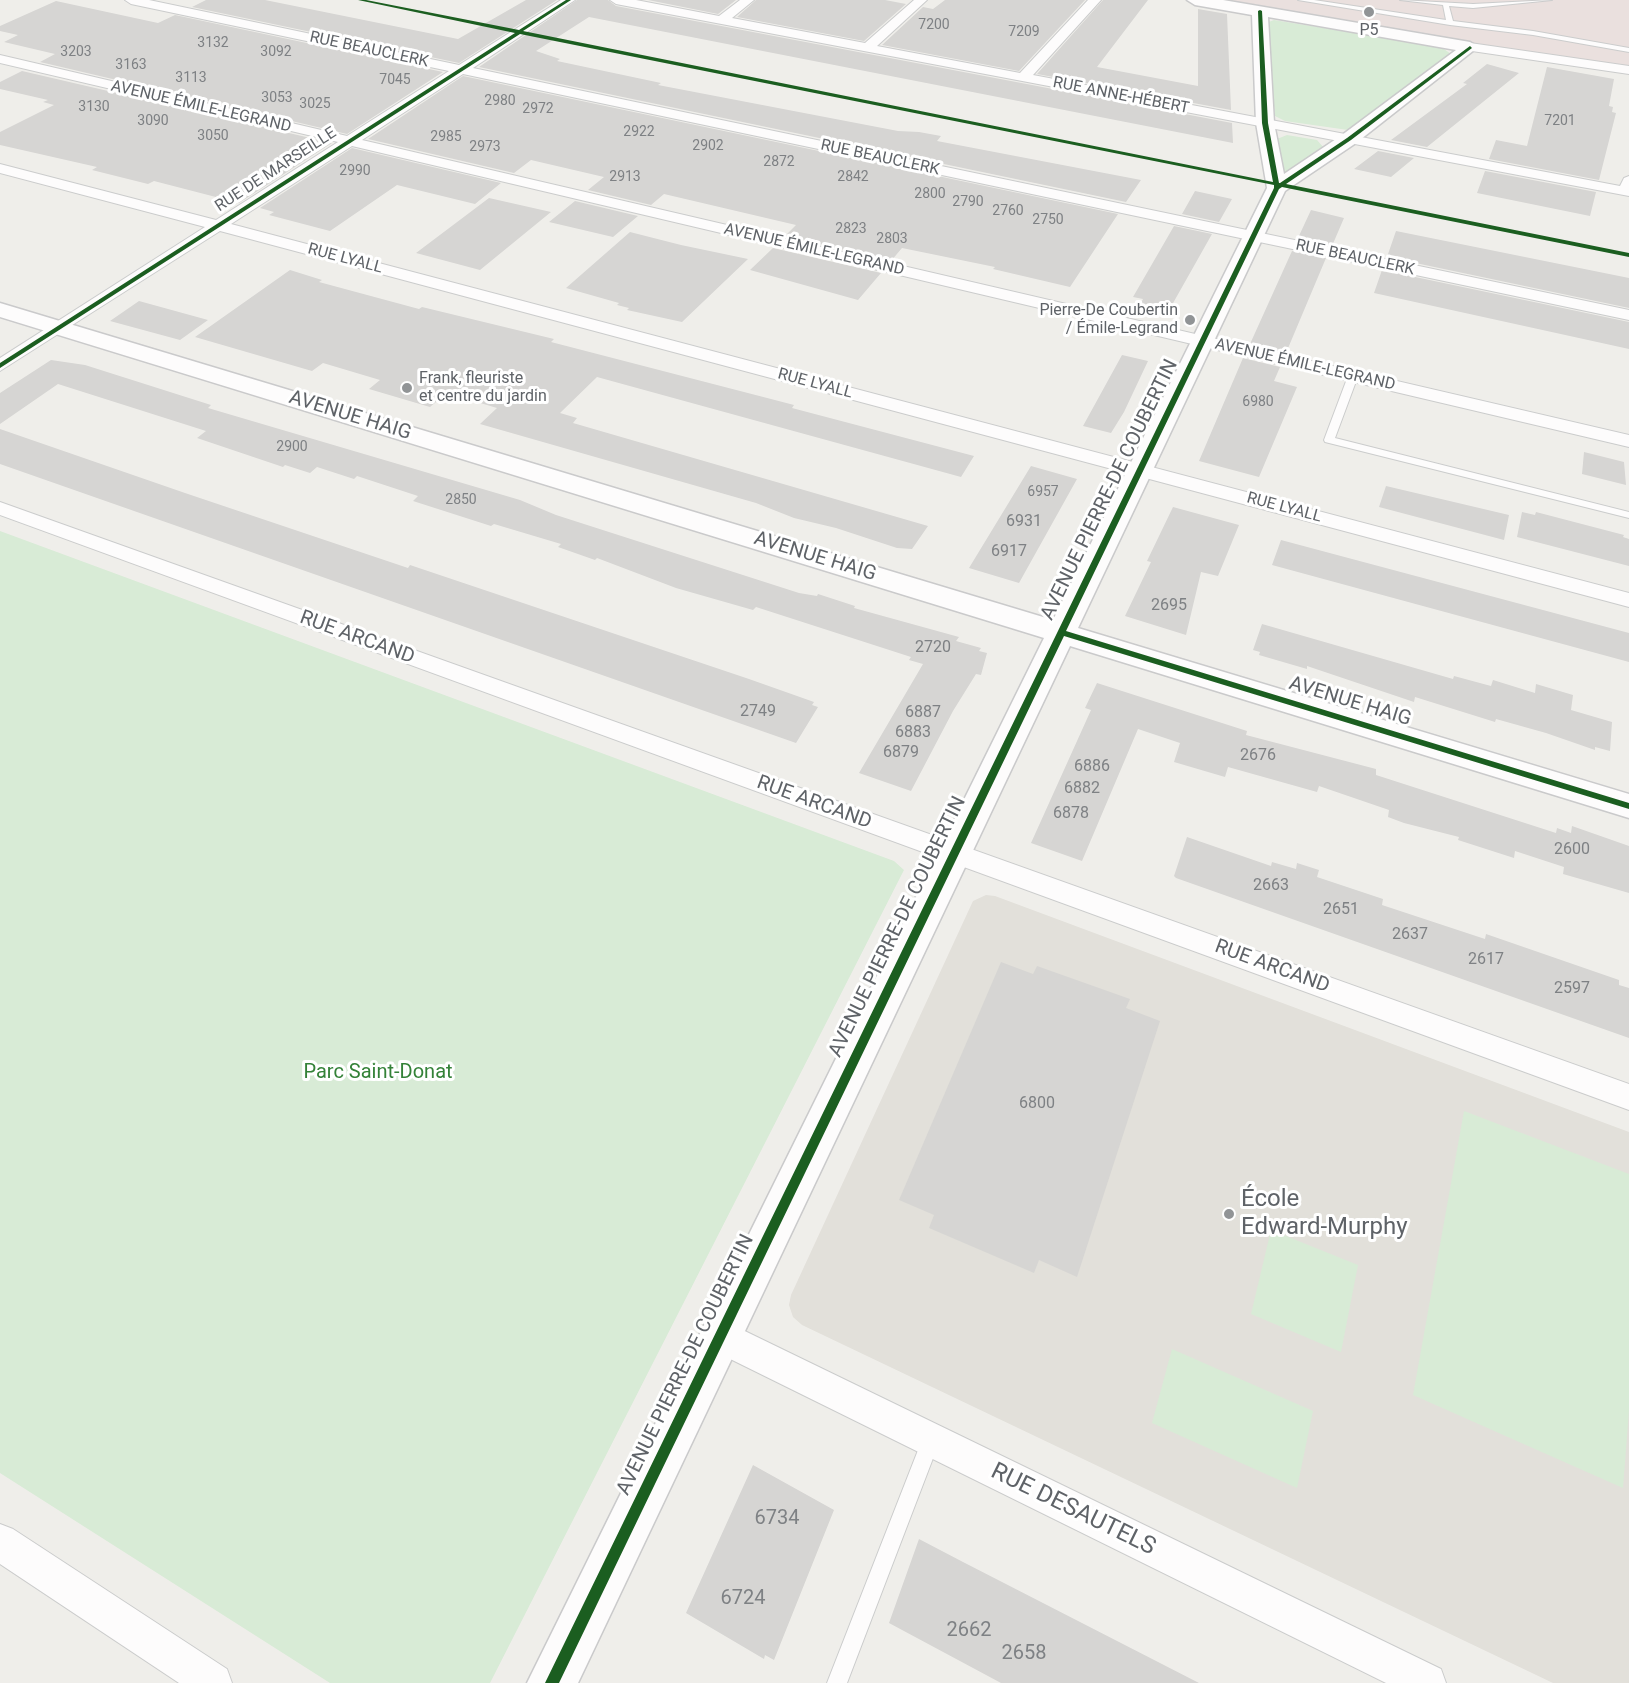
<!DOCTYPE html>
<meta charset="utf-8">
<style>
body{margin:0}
canvas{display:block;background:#efeeea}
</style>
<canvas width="1629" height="1683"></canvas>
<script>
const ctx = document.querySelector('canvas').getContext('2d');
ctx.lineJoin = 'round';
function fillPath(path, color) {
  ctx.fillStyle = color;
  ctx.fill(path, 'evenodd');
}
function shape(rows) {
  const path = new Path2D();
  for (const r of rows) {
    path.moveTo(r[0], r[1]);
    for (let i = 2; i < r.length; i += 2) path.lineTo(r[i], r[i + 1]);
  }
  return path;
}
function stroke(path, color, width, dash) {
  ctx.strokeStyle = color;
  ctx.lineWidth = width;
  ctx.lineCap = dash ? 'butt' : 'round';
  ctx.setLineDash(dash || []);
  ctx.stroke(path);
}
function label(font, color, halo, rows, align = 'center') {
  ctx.font = font + ' Roboto,sans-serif';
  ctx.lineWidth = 6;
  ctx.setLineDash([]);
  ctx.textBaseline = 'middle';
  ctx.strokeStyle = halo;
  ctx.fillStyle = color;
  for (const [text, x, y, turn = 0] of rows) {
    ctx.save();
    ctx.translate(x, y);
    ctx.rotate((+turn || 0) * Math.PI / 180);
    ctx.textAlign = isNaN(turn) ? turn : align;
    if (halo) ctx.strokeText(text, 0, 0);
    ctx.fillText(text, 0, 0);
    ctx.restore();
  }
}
fillPath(shape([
 [986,895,995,896,1629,1132,1629,1683,1553,1683,802,1325,793,1317,789,1305,791,1295,973,901]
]), '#e2e0da');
fillPath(shape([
 [1220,0,1629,0,1629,67,1466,44]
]), '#eae0de');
fillPath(shape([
 [1274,20,1441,47,1451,54,1348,130,1285,121,1275,116,1266,23],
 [1287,135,1317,140,1324,148,1284,177,1277,139],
 [0,531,894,861,904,870,490,1683,330,1683,0,1473],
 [1464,1111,1629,1174,1629,1410,1623,1488,1413,1395],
 [1271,1230,1358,1265,1341,1352,1251,1314],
 [1172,1349,1313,1411,1297,1488,1152,1423]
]), '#d8ebd6');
fillPath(shape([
 [206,0,265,0,458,39,526,0,557,0,459,63,192,7],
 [577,0,608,0,616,6,1232,123,1233,143,589,17,536,51,560,59,557,61,661,83,658,85,898,131,919,132,941,136,937,141,1141,180,1126,202,479,67],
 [648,0,736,0,718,14],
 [756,0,885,0,906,4,864,41,737,17],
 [945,0,1085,0,1019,71,882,45,923,7,933,9],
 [1103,0,1148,0,1097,67,1198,86,1198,9,1227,14,1231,110,1037,74],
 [56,1,158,23,175,15,443,72,347,134,40,62,55,54,4,42,18,35,0,31,0,26],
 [1487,64,1519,73,1427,147,1391,140,1467,84,1463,83],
 [1547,67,1614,79,1609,106,1613,107,1612,112,1616,113,1599,180,1489,159,1496,140,1527,146],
 [22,71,332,143,239,203,154,181,148,184,92,170,97,167,0,145,0,132,54,105,43,102,48,100,0,89,0,82],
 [463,76,1118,214,1070,287,993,269,995,267,902,248,891,261,785,236,796,225,664,194,651,205,588,190,604,177,531,160,514,173,368,139],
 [352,148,501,183,475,204,397,185,330,231,269,215,274,212,260,208],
 [1378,151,1414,158,1391,177,1354,169],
 [1485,171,1596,192,1590,216,1477,193],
 [1195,191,1232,199,1219,222,1182,214],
 [489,198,551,212,480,270,416,253],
 [575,201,638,216,613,237,549,222],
 [1311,210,1344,218,1332,246,1298,238],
 [1174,226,1212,234,1168,312,1140,305,1143,299,1133,297],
 [1396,231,1629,278,1629,308,1387,257],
 [630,232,681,245,748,259,682,322,627,310,629,308,617,305,619,303,566,288],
 [773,248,881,273,858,300,750,270],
 [1292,251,1326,258,1286,353,1250,344],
 [290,270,322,280,319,282,419,309,422,307,554,339,551,342,771,399,794,405,792,408,974,456,961,477,597,377,560,413,577,418,573,423,928,526,912,549,897,548,836,528,794,518,756,503,480,424,497,408,447,393,430,407,369,389,380,380,323,363,312,371,195,337],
 [1382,270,1629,322,1629,349,1374,293],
 [139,301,208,320,180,340,110,321],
 [1122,355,1148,361,1124,412,1111,433,1083,426],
 [1243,358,1280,367,1274,381,1297,387,1259,477,1199,461],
 [51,360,85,365,211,405,208,408,520,500,556,515,799,593,817,596,818,594,855,606,854,608,959,637,956,641,981,648,979,651,987,653,981,675,976,674,953,711,911,791,859,773,923,664,909,660,911,657,756,607,753,610,676,588,597,558,595,560,558,547,561,544,494,524,491,526,413,501,418,496,357,476,354,479,317,467,310,473,285,465,283,467,197,438,206,431,58,384,0,424,0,393],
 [0,429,185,493,408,568,410,565,749,679,814,702,812,705,818,707,796,743,0,464],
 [1584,452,1624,462,1626,485,1582,474],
 [1031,466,1077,479,1019,583,969,568],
 [1386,486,1509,515,1504,540,1379,507],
 [1173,507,1239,525,1218,576,1201,572,1186,635,1125,616,1151,562,1147,561],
 [1522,512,1535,515,1536,512,1624,535,1623,537,1629,539,1629,566,1517,537],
 [1281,540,1629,633,1629,662,1272,565],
 [1262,624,1453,679,1454,676,1491,686,1493,680,1535,693,1536,684,1573,695,1571,710,1612,722,1610,751,1595,747,1595,750,1546,733,1496,719,1495,722,1415,697,1414,702,1307,666,1307,669,1259,655,1260,652,1253,650],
 [1097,683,1247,731,1246,735,1376,769,1376,775,1556,833,1557,828,1571,833,1572,826,1629,846,1629,893,1563,874,1564,867,1515,851,1514,858,1458,840,1459,837,1404,823,1388,817,1389,810,1319,786,1317,792,1228,767,1225,777,1174,762,1180,743,1138,729,1082,861,1031,843,1091,710,1085,708],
 [1187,837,1271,866,1272,862,1296,869,1297,863,1319,870,1317,877,1383,899,1382,905,1485,939,1486,934,1619,980,1619,985,1629,988,1629,1038,1176,878,1174,876],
 [1001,962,1033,974,1037,966,1130,999,1126,1008,1160,1021,1077,1277,1039,1260,1034,1273,929,1228,934,1215,899,1200],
 [753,1465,834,1510,774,1660,765,1655,764,1659,686,1613],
 [919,1539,963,1562,1199,1683,1001,1683,889,1623]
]), '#d6d5d3');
const lane = shape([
 [1298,0,1314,0,1446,20,1443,5,1400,0,1473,4,1552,0,1473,8,1449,6,1453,21,1533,31,1629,48,1629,52,1533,35,1450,25,1298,0],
 [1353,373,1358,376,1335,438,1629,512,1629,518,1325,442,1324,440,1348,376,1353,373],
 [931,1431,938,1433,940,1440,847,1683,827,1683,922,1440,924,1433,931,1431]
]);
const street = shape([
 [125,0,149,0,459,65,561,0,575,0,473,68,1629,310,1629,320,463,74,362,140,1629,435,1629,447,352,146,231,224,1629,593,1629,607,220,231,0,371,0,358,205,227,0,173,0,164,216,220,338,142,0,63,0,55,347,136,449,71,131,4,125,0],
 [610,0,636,0,719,16,740,0,754,0,732,18,865,43,914,0,927,0,877,46,1020,73,1088,0,1101,0,1033,75,1620,186,1624,178,1629,176,1629,196,616,4,610,0],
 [1470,43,1629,66,1629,74,1465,50,1465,44,1470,43],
 [0,502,1629,1084,1629,1110,0,515,0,502],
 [720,1319,1441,1669,1446,1683,1386,1683,708,1348,703,1336,708,1324,720,1319],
 [0,1524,13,1529,227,1669,232,1683,179,1683,0,1564,0,1524]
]);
const secondary = shape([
 [1187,0,1223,0,1470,42,1478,47,1356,143,1285,191,1078,628,1629,794,1629,818,1070,646,578,1683,527,1683,1044,638,0,317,0,303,1053,620,1267,188,1256,123,1252,15,1195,5,1187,0],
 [1268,17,1456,50,1342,135,1284,174,1274,123,1268,17]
]);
stroke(lane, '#cbcccc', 2);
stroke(street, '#cbcccc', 2);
stroke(secondary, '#cacacb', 3);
fillPath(lane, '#fdfcfc');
fillPath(street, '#fdfcfc');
fillPath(secondary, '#fdfcfc');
fillPath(shape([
 [358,0,366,0,519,30,566,0,571,0,523,31,1273,182,1262,123,1258,11,1260,10,1262,11,1268,123,1279,183,1280,183,1347,138,1470,46,1472,48,1351,140,1286,184,1629,253,1629,257,1282,187,1279,189,1066,631,1629,803,1629,809,1064,636,559,1683,545,1683,1274,188,1274,185,520,34,0,368,0,363,515,33,358,0]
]), '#1b5e20');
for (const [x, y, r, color] of [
 [1369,12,6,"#919496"],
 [1190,320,6,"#919496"],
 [407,388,6,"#919496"],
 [1229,1214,6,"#919496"]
]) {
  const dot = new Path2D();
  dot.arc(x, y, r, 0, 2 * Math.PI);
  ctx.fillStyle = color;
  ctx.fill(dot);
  stroke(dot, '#fff', 2);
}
label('14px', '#7e8184', null, [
 ["7200",934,25],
 ["7209",1024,32],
 ["3132",213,43],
 ["3203",76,52],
 ["3092",276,52],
 ["3163",131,65],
 ["3113",191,78],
 ["7045",395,80],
 ["3053",277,98],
 ["2980",500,101],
 ["3025",315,104],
 ["3130",94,107],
 ["2972",538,109],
 ["3090",153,121],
 ["7201",1560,121],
 ["2922",639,132],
 ["3050",213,136],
 ["2985",446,137],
 ["2902",708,146],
 ["2973",485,147],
 ["2872",779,162],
 ["2990",355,171],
 ["2913",625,177],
 ["2842",853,177],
 ["2800",930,194],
 ["2790",968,202],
 ["2760",1008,211],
 ["2750",1048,220],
 ["2823",851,229],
 ["2803",892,239],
 ["6980",1258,402],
 ["2900",292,447],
 ["6957",1043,492],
 ["2850",461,500]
]);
label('16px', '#5f6368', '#fff', [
 ["P5",1369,31],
 ["Pierre-De Coubertin",1178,311,"right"],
 ["/ Émile-Legrand",1178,329,"right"],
 ["Frank, fleuriste",419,379,"left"],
 ["et centre du jardin",419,397,"left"]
]);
label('16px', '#5f6368', '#fff', [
 ["RUE BEAUCLERK",369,50,12],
 ["RUE ANNE-HÉBERT",1121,96,11],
 ["AVENUE ÉMILE-LEGRAND",201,107,13],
 ["RUE BEAUCLERK",880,158,12],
 ["RUE DE MARSEILLE",276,170,-33],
 ["AVENUE ÉMILE-LEGRAND",814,250,13],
 ["RUE BEAUCLERK",1355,258,12],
 ["RUE LYALL",345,259,15],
 ["AVENUE ÉMILE-LEGRAND",1305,365,13],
 ["RUE LYALL",815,384,15],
 ["RUE LYALL",1284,508,15]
]);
label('16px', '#7e8184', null, [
 ["6931",1024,522],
 ["6917",1009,552],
 ["2695",1169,606],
 ["2720",933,648],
 ["2749",758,712],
 ["6887",923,713],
 ["6883",913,733],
 ["6879",901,753],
 ["2676",1258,756],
 ["6886",1092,767],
 ["6882",1082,789],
 ["6878",1071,814],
 ["2600",1572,850],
 ["2663",1271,886],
 ["2651",1341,910],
 ["2637",1410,935],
 ["2617",1486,960],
 ["2597",1572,989],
 ["6800",1037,1104]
]);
label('20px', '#5f6368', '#fff', [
 ["AVENUE HAIG",350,416,17],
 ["AVENUE PIERRE-DE COUBERTIN",1110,490,-64],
 ["AVENUE HAIG",815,557,17],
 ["RUE ARCAND",357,638,20],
 ["AVENUE HAIG",1350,702,17],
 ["RUE ARCAND",814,803,20],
 ["AVENUE PIERRE-DE COUBERTIN",898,927,-64],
 ["RUE ARCAND",1272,967,20],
 ["AVENUE PIERRE-DE COUBERTIN",686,1365,-64]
]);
label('20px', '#348238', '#fff', [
 ["Parc Saint-Donat",378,1073]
]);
label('20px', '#7e8184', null, [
 ["6734",777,1519],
 ["6724",743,1599],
 ["2662",969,1631],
 ["2658",1024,1654]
]);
label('24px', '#5f6368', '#fff', [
 ["École",1241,1200],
 ["Edward-Murphy",1241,1228]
], 'left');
label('24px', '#5f6368', '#fff', [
 ["RUE DESAUTELS",1073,1510,26]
]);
</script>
